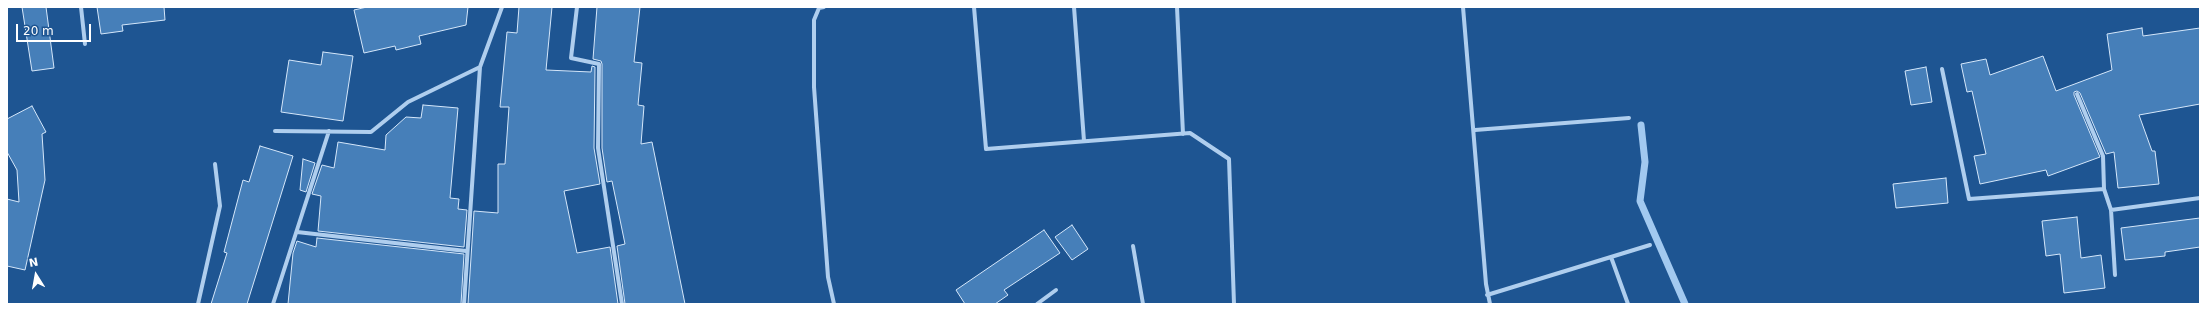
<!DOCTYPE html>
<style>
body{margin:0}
#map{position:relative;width:2207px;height:311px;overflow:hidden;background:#1e5592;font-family:"DejaVu Sans",sans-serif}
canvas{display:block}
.frame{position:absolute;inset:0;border:8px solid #fff;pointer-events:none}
.north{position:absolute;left:16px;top:255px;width:40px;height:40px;-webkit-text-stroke:3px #1e5592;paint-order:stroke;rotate:349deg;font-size:11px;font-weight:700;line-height:16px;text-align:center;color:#fff}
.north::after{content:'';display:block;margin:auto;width:14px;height:18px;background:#fff;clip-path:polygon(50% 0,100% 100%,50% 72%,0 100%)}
.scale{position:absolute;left:16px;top:24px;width:75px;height:18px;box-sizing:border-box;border:2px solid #fff;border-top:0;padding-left:5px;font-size:12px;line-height:14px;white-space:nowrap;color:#fff;-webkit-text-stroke:3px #1e5592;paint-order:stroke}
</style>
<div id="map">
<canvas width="2207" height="311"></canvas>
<div class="frame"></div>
<div class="north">N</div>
<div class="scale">20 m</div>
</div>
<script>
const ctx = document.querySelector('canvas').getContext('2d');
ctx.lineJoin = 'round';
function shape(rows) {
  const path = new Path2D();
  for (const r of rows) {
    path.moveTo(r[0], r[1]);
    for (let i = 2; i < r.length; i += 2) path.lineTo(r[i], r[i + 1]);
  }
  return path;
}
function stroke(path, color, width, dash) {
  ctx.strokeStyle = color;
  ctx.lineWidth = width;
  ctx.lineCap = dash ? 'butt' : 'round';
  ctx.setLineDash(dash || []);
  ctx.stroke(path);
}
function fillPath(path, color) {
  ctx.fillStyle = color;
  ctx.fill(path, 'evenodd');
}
stroke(shape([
 [1641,125,1645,162,1640,201,1685,304]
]), '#a2c9f0', 7);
const building = shape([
 [22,7,46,7,54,68,32,71,22,7],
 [97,7,164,7,165,20,122,25,123,31,101,34,97,7],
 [367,7,468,7,466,25,419,36,421,44,396,50,395,46,364,53,354,10,367,7],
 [519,7,552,7,546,70,591,72,592,66,595,67,594,148,600,184,564,191,577,253,610,247,618,304,468,304,474,211,498,213,498,164,505,164,509,107,500,107,507,32,517,33,519,7],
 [597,7,640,7,634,62,642,63,638,105,644,106,641,144,652,142,685,304,625,304,617,246,625,244,612,181,607,182,602,148,602,64,601,61,593,59,597,7],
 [2142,28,2143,36,2200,28,2200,104,2139,115,2152,151,2155,151,2159,184,2118,188,2114,152,2106,154,2080,93,2077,91,2074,92,2074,95,2100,157,2048,176,2046,170,1980,184,1974,156,1986,154,1972,91,1967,92,1961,64,1986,59,1990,75,2043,56,2056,91,2112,70,2107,34,2142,28],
 [323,52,353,56,343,121,281,112,289,60,321,65,323,52],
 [1926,67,1932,102,1911,105,1905,71,1926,67],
 [423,105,458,108,450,198,459,199,458,209,467,210,464,247,318,231,321,196,312,194,322,165,334,168,338,142,385,150,386,135,406,117,421,118,423,105],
 [32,106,46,132,42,134,45,180,25,270,7,266,7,199,19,202,17,170,7,152,7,119,32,106],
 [260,146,293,156,247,304,211,304,227,253,224,252,243,180,249,182,260,146],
 [303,159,315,163,306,192,300,190,303,159],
 [1946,178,1948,203,1896,208,1893,184,1946,178],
 [2077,217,2081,258,2101,255,2105,288,2064,293,2060,254,2046,256,2042,221,2077,217],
 [2200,218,2200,247,2165,252,2165,256,2125,260,2121,228,2200,218],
 [1072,225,1088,249,1072,260,1055,237,1072,225],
 [1044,230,1060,253,1004,290,1008,295,995,304,965,304,956,290,1044,230],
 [317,238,464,254,461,304,288,304,293,253,297,241,316,247,317,238]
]);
fillPath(building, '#467fb9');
stroke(building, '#d5e7fa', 1);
stroke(shape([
 [81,7,85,44],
 [577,7,571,58,599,64,598,148,622,304],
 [824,7,819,8,814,20,814,87,828,277,834,304],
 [974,7,986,149,1190,133,1229,159,1234,304],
 [1074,7,1084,141],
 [1177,7,1183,134],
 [1463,7,1486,284,1490,304],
 [1942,69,1969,199,2104,189,2111,210,2200,198],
 [2077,94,2103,156,2104,189],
 [1475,130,1629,118],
 [275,131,371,132,408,102,480,67],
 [2111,210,2115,275],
 [297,232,466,251],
 [1133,246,1143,304],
 [1611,257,1628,304],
 [1487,295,1650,245],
 [198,304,220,206,215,164],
 [273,304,329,131],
 [464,304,480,67,502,7],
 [1037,304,1056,290]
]), '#afceee', 4);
</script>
